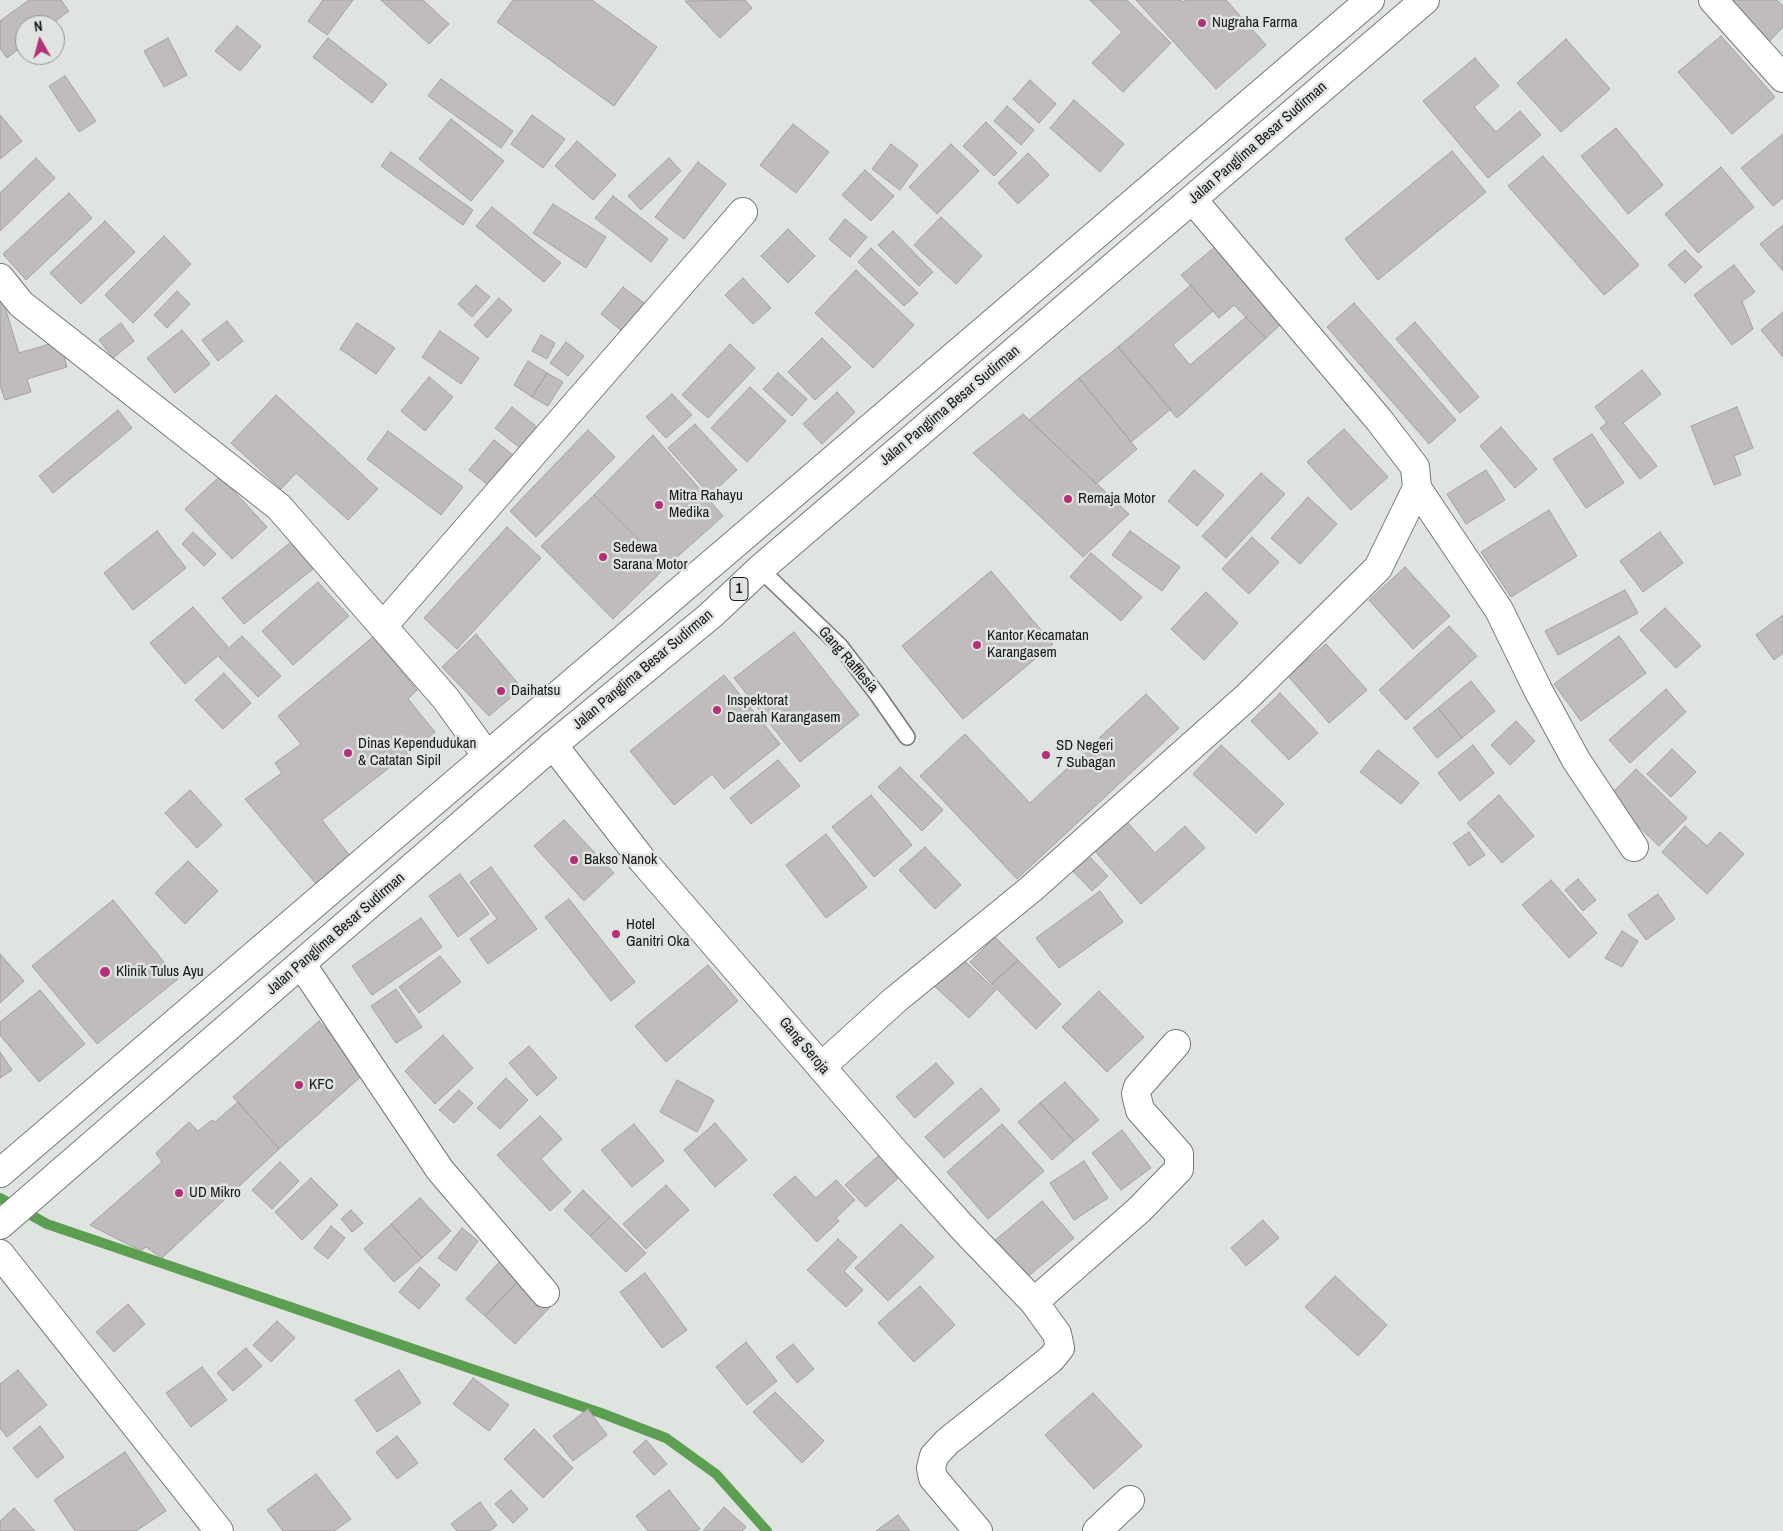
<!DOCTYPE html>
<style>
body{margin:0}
#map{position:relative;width:1783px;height:1531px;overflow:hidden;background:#e0e4e0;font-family:"Archivo Narrow",sans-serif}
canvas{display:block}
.north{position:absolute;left:15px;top:15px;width:50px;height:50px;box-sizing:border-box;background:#e0e4e0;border:1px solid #90928f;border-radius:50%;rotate:353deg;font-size:14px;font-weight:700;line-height:20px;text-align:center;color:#171816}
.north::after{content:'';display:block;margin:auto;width:18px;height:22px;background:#b43179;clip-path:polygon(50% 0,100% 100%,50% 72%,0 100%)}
</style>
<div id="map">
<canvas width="1783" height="1531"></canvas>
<div class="north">N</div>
</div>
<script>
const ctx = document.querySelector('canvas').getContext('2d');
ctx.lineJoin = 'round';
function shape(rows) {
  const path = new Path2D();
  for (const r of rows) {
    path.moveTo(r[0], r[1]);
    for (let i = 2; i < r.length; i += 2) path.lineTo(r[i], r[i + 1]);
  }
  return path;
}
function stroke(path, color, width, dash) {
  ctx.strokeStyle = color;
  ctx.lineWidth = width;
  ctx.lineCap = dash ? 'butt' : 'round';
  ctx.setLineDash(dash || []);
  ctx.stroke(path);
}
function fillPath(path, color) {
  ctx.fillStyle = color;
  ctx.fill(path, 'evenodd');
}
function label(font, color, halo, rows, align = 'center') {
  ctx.font = font + ' "Archivo Narrow",sans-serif';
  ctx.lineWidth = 5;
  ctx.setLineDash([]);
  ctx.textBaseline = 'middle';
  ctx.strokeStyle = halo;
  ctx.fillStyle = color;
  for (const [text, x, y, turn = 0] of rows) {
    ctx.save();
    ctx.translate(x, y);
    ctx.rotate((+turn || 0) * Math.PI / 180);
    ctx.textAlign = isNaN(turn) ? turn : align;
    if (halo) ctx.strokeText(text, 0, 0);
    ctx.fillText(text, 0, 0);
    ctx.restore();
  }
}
stroke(shape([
 [0,1198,47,1224,601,1413,666,1438,716,1474,767,1531]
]), '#5c9f52', 10);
const building = shape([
 [29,0,61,0,69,11,50,25,25,25,25,44,7,58,0,48,0,21,29,0],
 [323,0,353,0,327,35,308,21,323,0],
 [381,0,423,0,449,24,429,44,381,0],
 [513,0,592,0,657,47,614,106,497,22,513,0],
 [745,0,752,8,720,38,685,1,745,0],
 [1090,0,1127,0,1171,43,1123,92,1092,63,1122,32,1090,0],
 [1136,0,1181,0,1183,2,1186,0,1226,0,1266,45,1216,89,1136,0],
 [1723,0,1777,0,1783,6,1783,27,1767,44,1723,0],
 [237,26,261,46,240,71,215,51,237,26],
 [1721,36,1775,97,1732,134,1678,72,1721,36],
 [168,38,187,75,164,87,144,51,168,38],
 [328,38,387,84,372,103,313,57,328,38],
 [1566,39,1610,89,1561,132,1517,83,1566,39],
 [1475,58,1499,86,1474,107,1496,132,1520,111,1541,135,1488,178,1423,101,1475,58],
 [65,76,96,121,79,132,49,86,65,76],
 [441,79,513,131,501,148,428,96,441,79],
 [1030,80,1056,104,1039,123,1013,99,1030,80],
 [1074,100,1124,144,1100,172,1050,128,1074,100],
 [1007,106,1034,130,1021,145,994,121,1007,106],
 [0,115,22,141,0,159,0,115],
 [532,115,565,139,543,168,511,144,532,115],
 [451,119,504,161,471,201,419,159,451,119],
 [986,122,1017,153,994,176,963,146,986,122],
 [793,124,829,152,796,193,760,165,793,124],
 [1616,128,1663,185,1628,214,1581,156,1616,128],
 [1783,134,1783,198,1773,206,1741,168,1783,134],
 [577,141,616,175,593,200,555,166,577,141],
 [891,144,918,165,900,190,872,169,891,144],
 [951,144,979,171,937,214,909,187,951,144],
 [1452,151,1486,192,1378,280,1345,239,1452,151],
 [391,152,473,210,463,225,381,166,391,152],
 [1028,153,1049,175,1018,204,998,183,1028,153],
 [1543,156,1639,265,1604,295,1508,186,1543,156],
 [36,158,55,178,0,231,0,193,36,158],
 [669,158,681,171,641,210,628,196,669,158],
 [698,162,726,184,684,239,655,217,698,162],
 [1721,167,1754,207,1698,253,1665,214,1721,167],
 [865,170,894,196,871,221,842,195,865,170],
 [69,193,92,218,26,280,3,254,69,193],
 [613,196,668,239,651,262,595,218,613,196],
 [553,204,606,237,586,268,533,233,553,204],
 [492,207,561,263,544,282,476,226,492,207],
 [941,217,982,256,956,284,914,245,941,217],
 [845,219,867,237,850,257,829,239,845,219],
 [105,221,135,252,81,304,50,273,105,221],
 [1783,225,1783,271,1760,244,1783,225],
 [788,229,815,256,788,283,761,256,788,229],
 [893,231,933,272,919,286,878,245,893,231],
 [164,236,191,264,133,323,105,295,164,236],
 [1215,247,1280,325,1266,338,1234,305,1219,318,1181,275,1215,247],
 [871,248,918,293,904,306,858,262,871,248],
 [1685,250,1702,267,1685,283,1668,265,1685,250],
 [1734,265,1755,292,1742,301,1753,329,1732,345,1694,295,1734,265],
 [856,270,914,325,873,368,815,313,856,270],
 [743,278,771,308,753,324,725,295,743,278],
 [476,285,490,297,472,317,458,304,476,285],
 [1191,285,1213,311,1173,345,1190,365,1246,317,1266,338,1177,418,1118,347,1191,285],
 [623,287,644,303,622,331,601,314,623,287],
 [177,291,190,304,167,328,154,315,177,291],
 [1,294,19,353,60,341,67,367,27,379,31,392,5,400,0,385,1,294],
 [499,298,512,310,487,338,474,325,499,298],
 [1354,303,1456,420,1429,444,1327,327,1354,303],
 [1783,312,1783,357,1761,330,1783,312],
 [227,321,243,341,218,361,202,340,227,321],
 [1415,322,1479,397,1460,413,1396,339,1415,322],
 [121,323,134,341,113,358,99,340,121,323],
 [357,323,395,348,376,374,340,349,357,323],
 [182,330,210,364,175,393,147,358,182,330],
 [440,331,479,358,461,384,422,357,440,331],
 [541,335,555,343,547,359,532,351,541,335],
 [822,338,851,367,815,400,788,372,822,338],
 [566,342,584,356,568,376,550,363,566,342],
 [730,344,755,368,708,418,682,395,730,344],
 [1118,347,1171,409,1131,442,1079,378,1118,347],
 [528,361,547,373,532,397,514,385,528,361],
 [1642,370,1661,394,1623,423,1657,466,1640,479,1600,428,1607,423,1595,407,1642,370],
 [547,373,563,382,548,406,532,397,547,373],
 [778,373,807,399,792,416,763,389,778,373],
 [429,377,453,397,425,431,401,411,429,377],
 [1079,378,1137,449,1096,484,1029,420,1079,378],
 [750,387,786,421,747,462,711,428,750,387],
 [837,392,855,412,822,444,803,424,837,392],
 [672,394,692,415,666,438,646,417,672,394],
 [276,395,378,489,348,520,296,473,281,489,231,443,276,395],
 [512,407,538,428,520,448,495,428,512,407],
 [1737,407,1753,448,1734,456,1741,475,1714,485,1691,426,1737,407],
 [118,410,132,428,53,493,39,476,118,410],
 [1023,414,1129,514,1083,557,973,453,1023,414],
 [695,424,737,470,710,495,668,448,695,424],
 [1501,427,1537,469,1515,488,1480,446,1501,427],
 [1344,429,1388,477,1351,510,1307,462,1344,429],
 [588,430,615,457,536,537,510,511,588,430],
 [388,431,463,487,441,515,367,459,388,431],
 [1592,434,1624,483,1586,508,1553,459,1592,434],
 [653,435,723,516,666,567,594,495,653,435],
 [494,440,517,458,493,489,469,470,494,440],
 [1194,470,1224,495,1197,526,1168,501,1194,470],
 [1486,470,1505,500,1466,524,1447,494,1486,470],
 [1261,473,1285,494,1226,558,1202,536,1261,473],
 [220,476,267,527,232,559,185,509,220,476],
 [594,495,666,567,613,619,541,546,594,495],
 [1308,497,1337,524,1300,564,1271,538,1308,497],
 [1549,510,1577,556,1511,597,1481,552,1549,510],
 [507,527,541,558,457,649,424,618,507,527],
 [157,531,186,568,133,610,104,573,157,531],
 [1130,531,1180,567,1162,591,1112,555,1130,531],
 [193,532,216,554,204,566,182,544,193,532],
 [1660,532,1683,563,1643,592,1620,561,1660,532],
 [1252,537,1279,562,1249,594,1222,569,1252,537],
 [291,542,313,569,244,624,222,598,291,542],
 [1091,553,1142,597,1121,621,1070,577,1091,553],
 [1405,567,1450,616,1413,649,1369,600,1405,567],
 [991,571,1053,644,963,719,902,646,991,571],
 [318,582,349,616,293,665,262,631,318,582],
 [1625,590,1638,613,1558,655,1545,631,1625,590],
 [1206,592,1238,623,1204,660,1171,629,1206,592],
 [193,607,228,647,185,684,150,643,193,607],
 [1665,608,1701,646,1676,668,1640,630,1665,608],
 [1783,615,1783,653,1774,660,1756,635,1783,615],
 [1449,626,1477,656,1406,720,1379,690,1449,626],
 [794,632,859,715,800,762,734,678,794,632],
 [476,634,522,688,489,716,442,667,476,634],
 [242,636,281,676,258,697,219,657,242,636],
 [1619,636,1646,673,1581,721,1554,684,1619,636],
 [373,637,417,690,408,699,435,732,322,820,350,856,316,884,245,799,282,773,275,763,301,744,278,716,373,637],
 [1326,644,1367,690,1329,723,1288,676,1326,644],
 [224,673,251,703,223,729,195,700,224,673],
 [724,675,780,744,724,789,712,774,674,805,630,751,724,675],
 [1471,681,1495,711,1462,738,1438,708,1471,681],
 [1666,689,1686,712,1630,763,1609,740,1666,689],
 [1280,693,1318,733,1289,760,1251,721,1280,693],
 [1146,694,1179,728,1017,879,920,776,965,734,1030,803,1146,694],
 [1438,708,1462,738,1437,758,1413,728,1438,708],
 [1516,721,1535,741,1510,765,1491,745,1516,721],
 [1221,745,1284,804,1256,833,1193,774,1221,745],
 [1473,745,1494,773,1460,801,1438,773,1473,745],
 [1672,749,1696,772,1671,797,1647,774,1672,749],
 [1378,750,1419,783,1401,804,1360,772,1378,750],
 [778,760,800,786,751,824,730,798,778,760],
 [900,767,943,810,922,831,878,787,900,767],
 [1636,769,1687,818,1659,846,1608,797,1636,769],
 [190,790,222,825,197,848,165,813,190,790],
 [871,795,912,845,874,877,832,827,871,795],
 [1499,795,1534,836,1502,863,1467,823,1499,795],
 [1121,815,1155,853,1185,826,1205,848,1141,904,1088,843,1121,815],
 [564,820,614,873,584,901,534,846,564,820],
 [1685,826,1707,846,1720,832,1744,854,1707,894,1662,852,1685,826],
 [1469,832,1485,855,1469,866,1453,843,1469,832],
 [826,834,867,887,826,918,786,865,826,834],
 [925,847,961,885,935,909,899,870,925,847],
 [1085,852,1108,876,1092,891,1069,867,1085,852],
 [188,861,218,891,185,924,155,893,188,861],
 [491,867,537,929,488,964,470,939,497,919,470,882,491,867],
 [460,874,489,914,458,937,429,896,460,874],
 [1578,879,1596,900,1583,911,1565,890,1578,879],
 [1551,880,1597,933,1569,958,1522,905,1551,880],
 [1100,891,1123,922,1059,968,1036,938,1100,891],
 [1658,894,1675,919,1646,940,1628,915,1658,894],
 [569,899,635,982,611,1001,545,917,569,899],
 [113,900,178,979,97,1044,32,966,113,900],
 [421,918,442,947,372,995,352,966,421,918],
 [1622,931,1638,941,1622,967,1605,958,1622,931],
 [995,937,1018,960,992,984,970,962,995,937],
 [956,953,996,990,969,1018,929,981,956,953],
 [0,954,24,981,0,1003,0,954],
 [440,956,461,982,419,1013,399,987,440,956],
 [1018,960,1061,1004,1036,1029,992,984,1018,960],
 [708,965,738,1001,666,1062,635,1026,708,965],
 [396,989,422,1027,396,1043,371,1006,396,989],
 [40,990,85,1044,39,1082,0,1035,0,1022,40,990],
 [1099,991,1144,1037,1107,1072,1062,1027,1099,991],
 [319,1021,365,1073,279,1149,233,1097,319,1021],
 [443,1035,473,1068,435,1104,405,1071,443,1035],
 [529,1046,557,1078,537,1096,509,1063,529,1046],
 [0,1052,12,1070,0,1078,0,1052],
 [936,1063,954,1083,915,1118,896,1097,936,1063],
 [506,1078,528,1100,500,1129,477,1108,506,1078],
 [677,1080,714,1100,697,1132,660,1112,677,1080],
 [1065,1082,1099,1120,1074,1141,1040,1103,1065,1082],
 [981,1088,1000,1110,944,1158,925,1137,981,1088],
 [459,1090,473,1103,454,1123,439,1110,459,1090],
 [238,1102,279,1149,162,1258,146,1247,141,1251,90,1225,162,1162,156,1153,189,1122,198,1131,212,1120,215,1122,238,1102],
 [1040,1103,1074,1141,1052,1160,1018,1122,1040,1103],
 [540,1116,562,1139,541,1159,571,1192,550,1211,497,1155,540,1116],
 [715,1123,747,1160,715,1187,684,1150,715,1123],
 [634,1124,664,1161,632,1187,601,1150,634,1124],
 [1002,1124,1044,1171,988,1219,947,1172,1002,1124],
 [1122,1130,1151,1168,1121,1190,1092,1153,1122,1130],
 [885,1150,905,1172,866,1207,845,1185,885,1150],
 [1084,1161,1108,1198,1074,1220,1050,1183,1084,1161],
 [280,1162,299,1181,272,1209,252,1190,280,1162],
 [795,1176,816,1198,836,1180,855,1200,836,1218,839,1221,817,1242,773,1195,795,1176],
 [311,1178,338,1205,302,1240,275,1212,311,1178],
 [666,1185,689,1210,646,1249,623,1224,666,1185],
 [583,1190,610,1217,590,1236,564,1210,583,1190],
 [420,1198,451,1231,422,1258,391,1224,420,1198],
 [1042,1201,1074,1238,1025,1279,993,1242,1042,1201],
 [351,1210,363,1223,352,1232,341,1219,351,1210],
 [610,1217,646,1253,626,1272,590,1236,610,1217],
 [1263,1220,1279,1238,1246,1266,1231,1248,1263,1220],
 [391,1224,422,1258,394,1282,364,1249,391,1224],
 [901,1224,934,1257,888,1301,855,1268,901,1224],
 [331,1226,345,1238,328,1259,314,1248,331,1226],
 [462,1228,478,1241,456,1271,438,1258,462,1228],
 [838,1239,857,1257,844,1271,863,1290,846,1307,807,1270,838,1239],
 [501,1260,521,1278,485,1316,466,1299,501,1260],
 [420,1267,440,1285,419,1309,399,1292,420,1267],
 [645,1273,687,1330,662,1348,620,1292,645,1273],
 [1335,1276,1387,1325,1358,1356,1305,1307,1335,1276],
 [521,1278,551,1306,515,1344,485,1316,521,1278],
 [920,1286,955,1325,914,1362,878,1323,920,1286],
 [128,1304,145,1324,114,1352,96,1332,128,1304],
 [277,1321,295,1338,271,1362,253,1345,277,1321],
 [746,1342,777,1381,747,1405,716,1367,746,1342],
 [793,1344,814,1369,797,1383,776,1357,793,1344],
 [246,1348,262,1366,233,1391,217,1373,246,1348],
 [202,1367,227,1400,191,1427,166,1393,202,1367],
 [18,1370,47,1405,7,1437,0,1428,0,1384,18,1370],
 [399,1370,421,1403,377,1432,355,1400,399,1370],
 [473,1378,509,1405,489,1431,453,1404,473,1378],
 [775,1392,824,1441,802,1463,753,1412,775,1392],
 [1093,1393,1142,1446,1094,1489,1045,1435,1093,1393],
 [588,1409,607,1435,573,1461,553,1436,588,1409],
 [40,1426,64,1457,37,1478,13,1448,40,1426],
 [534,1429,573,1468,543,1498,504,1459,534,1429],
 [397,1436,418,1463,397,1479,376,1452,397,1436],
 [646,1440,667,1464,654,1475,633,1452,646,1440],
 [125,1452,166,1511,136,1531,75,1531,54,1500,125,1452],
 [316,1474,351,1519,334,1531,283,1531,267,1510,316,1474],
 [511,1490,528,1509,513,1523,495,1504,511,1490],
 [669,1490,700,1529,697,1531,648,1531,636,1516,669,1490],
 [480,1502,497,1525,490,1531,457,1531,451,1524,480,1502],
 [724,1507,746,1527,742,1531,703,1531,724,1507],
 [14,1508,35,1531,0,1531,0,1521,14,1508],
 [898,1515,910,1531,876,1531,898,1515]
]);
fillPath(building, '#c0bbbd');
stroke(building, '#a5a0a2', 1);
const lane = shape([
 [760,569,840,646,877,694,907,737]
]);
const street = shape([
 [1713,0,1783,78],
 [1193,200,1379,420,1415,467,1417,488,1499,610,1538,690,1576,760,1634,847],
 [0,278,21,304,279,507,446,699,487,756],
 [383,626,743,212],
 [553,745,643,861,894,1151,962,1227,1034,1302,1057,1334,1060,1348,1051,1359,947,1442,934,1456,931,1468,933,1478,978,1531],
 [302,965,440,1170,545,1293],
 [821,1067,895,1000,1031,889,1248,696,1378,568,1417,488],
 [0,1254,219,1531],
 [1034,1302,1139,1210,1179,1169,1179,1154,1140,1110,1136,1094,1138,1087,1176,1044],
 [1097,1531,1130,1500]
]);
const highway = shape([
 [0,1173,1370,0],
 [0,1225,553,745,711,615,760,569,1425,0]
]);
stroke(lane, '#767975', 18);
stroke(street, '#767975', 30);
stroke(highway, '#767975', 30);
stroke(lane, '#fff', 15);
stroke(street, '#fff', 28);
stroke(highway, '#fff', 28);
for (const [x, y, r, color] of [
 [1202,23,5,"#b43179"],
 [1068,499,5,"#b43179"],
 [659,505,5,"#b43179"],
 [603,557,5,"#b43179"],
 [977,645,5,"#b43179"],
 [501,691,5,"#b43179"],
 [717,710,5,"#b43179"],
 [348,753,5,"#b43179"],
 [1046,755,5,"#b43179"],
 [574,860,5,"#b43179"],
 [616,934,5,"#b43179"],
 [105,972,6,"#b43179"],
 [299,1085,5,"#b43179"],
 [179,1193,5,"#b43179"]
]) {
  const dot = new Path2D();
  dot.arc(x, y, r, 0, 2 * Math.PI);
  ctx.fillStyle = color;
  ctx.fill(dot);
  stroke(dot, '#e0e4e0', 2);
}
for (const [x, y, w] of [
 [739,589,18]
]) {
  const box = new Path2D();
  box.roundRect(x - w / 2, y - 11.5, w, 23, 4);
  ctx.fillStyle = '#e0e4e0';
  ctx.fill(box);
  stroke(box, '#171816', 1);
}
label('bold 14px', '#171816', null, [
 ["1",739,589]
]);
label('15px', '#171816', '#e0e4e0', [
 ["Nugraha Farma",1212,23],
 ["Mitra Rahayu",669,496],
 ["Medika",669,513],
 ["Remaja Motor",1078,499],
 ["Sedewa",613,548],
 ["Sarana Motor",613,565],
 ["Kantor Kecamatan",987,636],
 ["Karangasem",987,653],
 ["Daihatsu",511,691],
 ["Inspektorat",727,701],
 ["Daerah Karangasem",727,718],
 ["Dinas Kependudukan",358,744],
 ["& Catatan Sipil",358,761],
 ["SD Negeri",1056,746],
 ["7 Subagan",1056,763],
 ["Bakso Nanok",584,860],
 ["Hotel",626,925],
 ["Ganitri Oka",626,942],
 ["Klinik Tulus Ayu",116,972],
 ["KFC",309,1085],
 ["UD Mikro",189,1193]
], 'left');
label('15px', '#171816', '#e0e4e0', [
 ["Jalan Panglima Besar Sudirman",1258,143,-41],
 ["Jalan Panglima Besar Sudirman",950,406,-40],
 ["Gang Rafflesia",848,660,49],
 ["Jalan Panglima Besar Sudirman",643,670,-40],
 ["Jalan Panglima Besar Sudirman",336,934,-41],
 ["Gang Seroja",804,1046,50]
]);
</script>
